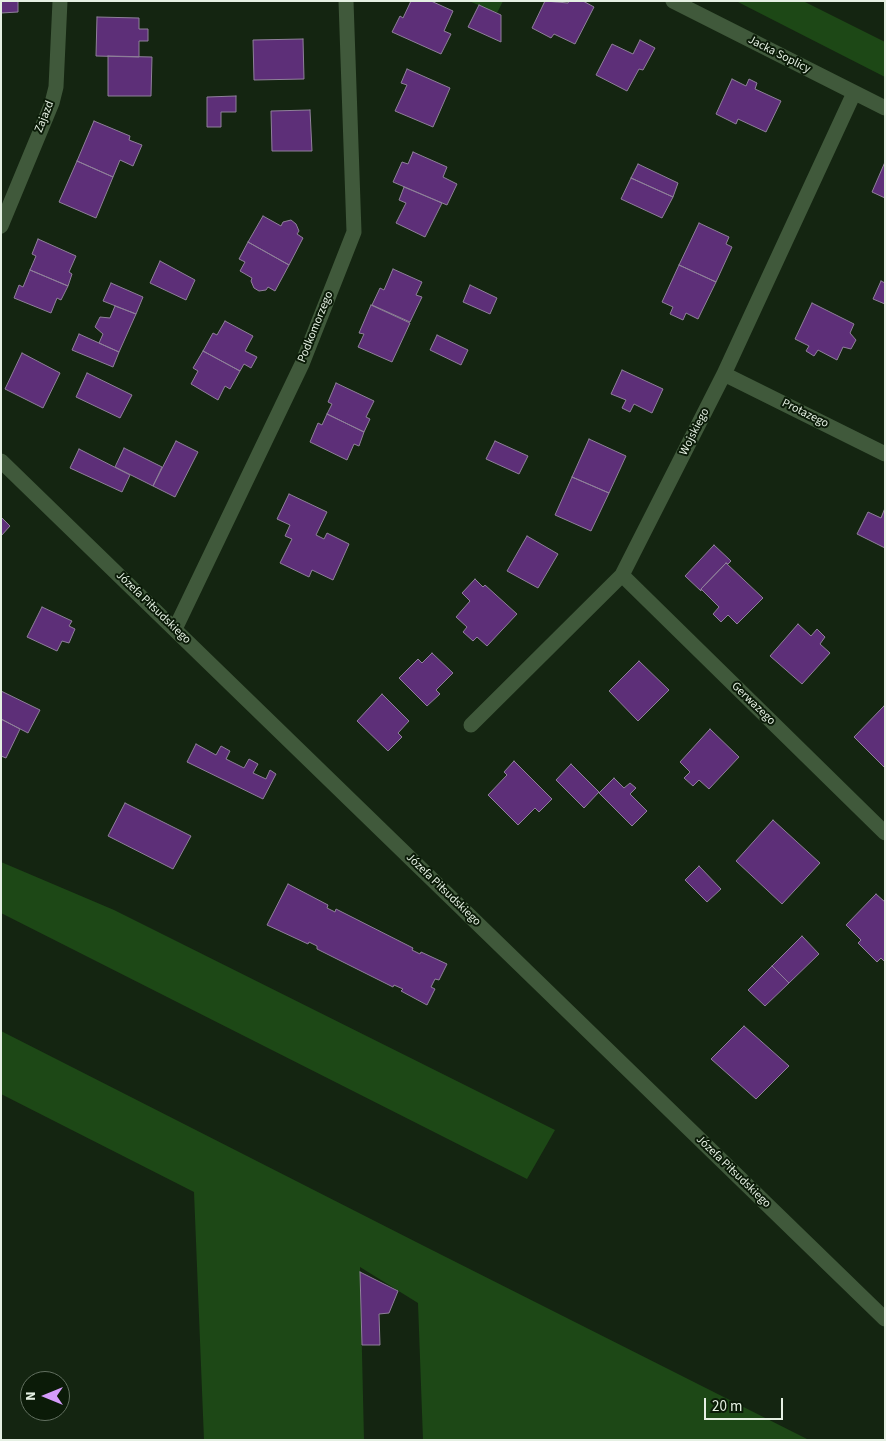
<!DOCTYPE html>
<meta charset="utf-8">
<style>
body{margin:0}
#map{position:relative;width:886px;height:1441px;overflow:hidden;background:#142511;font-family:"Source Sans 3",sans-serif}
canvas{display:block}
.frame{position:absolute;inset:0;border:2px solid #e5f0e3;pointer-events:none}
.north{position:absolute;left:20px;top:1371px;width:50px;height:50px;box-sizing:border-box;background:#0b1b08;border:1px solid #627060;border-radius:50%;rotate:270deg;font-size:14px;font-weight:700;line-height:20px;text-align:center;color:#e5f0e3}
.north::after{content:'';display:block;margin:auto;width:18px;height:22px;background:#d59cfb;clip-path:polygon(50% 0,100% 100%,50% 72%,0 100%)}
.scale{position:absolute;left:704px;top:1398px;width:79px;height:22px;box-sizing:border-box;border:2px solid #e5f0e3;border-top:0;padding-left:6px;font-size:15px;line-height:18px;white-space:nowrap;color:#e5f0e3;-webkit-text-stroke:4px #0b1b08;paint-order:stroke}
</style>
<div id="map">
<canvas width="886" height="1441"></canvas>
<div class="frame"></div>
<div class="north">N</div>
<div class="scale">20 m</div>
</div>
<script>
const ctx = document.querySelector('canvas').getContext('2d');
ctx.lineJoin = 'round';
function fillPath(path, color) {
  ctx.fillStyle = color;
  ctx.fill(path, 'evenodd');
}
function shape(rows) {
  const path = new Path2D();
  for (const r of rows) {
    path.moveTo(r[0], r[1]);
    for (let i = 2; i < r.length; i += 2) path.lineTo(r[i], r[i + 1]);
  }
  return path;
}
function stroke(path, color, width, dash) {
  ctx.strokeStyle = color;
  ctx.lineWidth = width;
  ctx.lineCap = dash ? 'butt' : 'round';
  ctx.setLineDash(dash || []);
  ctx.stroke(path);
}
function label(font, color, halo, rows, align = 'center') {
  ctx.font = font + ' "Source Sans 3",sans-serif';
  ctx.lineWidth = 4;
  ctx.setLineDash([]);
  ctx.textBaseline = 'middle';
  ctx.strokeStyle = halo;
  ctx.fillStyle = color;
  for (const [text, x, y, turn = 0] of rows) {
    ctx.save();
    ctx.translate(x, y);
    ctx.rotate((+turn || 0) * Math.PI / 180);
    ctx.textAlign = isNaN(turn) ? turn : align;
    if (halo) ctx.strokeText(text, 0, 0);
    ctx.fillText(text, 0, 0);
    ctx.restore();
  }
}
fillPath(shape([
 [469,1,503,1,497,13],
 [736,1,803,1,885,42,885,77],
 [1,862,114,910,555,1130,527,1179,1,913],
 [1,1031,422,1245,809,1440,423,1440,418,1303,360,1267,364,1440,204,1440,194,1192,1,1094]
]), '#1d4816');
const building = shape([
 [1,1,18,1,18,12,1,13,1,1],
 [411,1,431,1,453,11,444,31,451,34,441,54,392,32,400,16,403,18,411,1],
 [545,1,568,3,569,1,583,1,594,7,575,44,554,34,551,38,532,28,545,1],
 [479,5,501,15,501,42,468,27,479,5],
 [97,17,139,18,139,29,148,29,148,41,139,41,139,57,96,56,97,17],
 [303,39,304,79,254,80,253,40,303,39],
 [640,40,655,48,643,70,639,69,627,91,596,75,612,44,633,54,640,40],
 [108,56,152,57,151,96,108,96,108,56],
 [407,69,450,88,433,127,395,111,407,85,401,83,407,69],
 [732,79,746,86,749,79,757,83,755,89,781,101,766,132,738,119,736,124,716,114,732,79],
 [236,96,236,112,221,112,221,127,207,127,207,97,236,96],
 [310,110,312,151,272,151,271,111,310,110],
 [94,121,130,136,129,140,142,145,133,166,120,160,113,177,77,161,94,121],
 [413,152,447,167,443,177,457,184,447,205,393,182,402,162,408,164,413,152],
 [77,161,113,177,96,218,59,202,77,161],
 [885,162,885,198,872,192,885,162],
 [638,164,678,183,673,197,631,178,638,164],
 [631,178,673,197,662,218,621,199,631,178],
 [404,187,442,203,425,237,396,223,406,203,399,200,404,187],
 [263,216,281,226,283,222,291,220,296,224,299,231,297,234,303,238,289,265,248,242,263,216],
 [699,223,729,237,726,244,732,247,716,282,679,265,699,223],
 [38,239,76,256,69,272,72,274,68,286,30,270,36,256,32,254,38,239],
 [248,242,289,265,275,291,268,287,266,290,259,291,254,288,251,281,252,278,240,271,245,262,239,259,248,242],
 [160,261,195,280,186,300,150,283,160,261],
 [679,265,716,282,698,319,686,313,683,320,670,314,673,307,662,302,679,265],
 [393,269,422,282,416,295,422,297,410,322,372,305,380,288,384,290,393,269],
 [30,270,68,286,61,300,57,298,51,313,14,298,19,285,23,287,30,270],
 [881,281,885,283,885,304,873,299,881,281],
 [111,283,143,297,136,314,103,301,111,283],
 [470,285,497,298,490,314,463,302,470,285],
 [812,303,854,324,850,333,856,340,851,349,843,347,837,360,818,350,814,356,806,351,809,346,795,339,812,303],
 [371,305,410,323,392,362,358,347,364,334,359,333,371,305],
 [115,306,136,314,119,352,99,343,103,334,95,327,100,317,110,318,115,306],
 [225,321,253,336,245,351,257,357,251,368,244,364,240,371,203,351,213,333,217,335,225,321],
 [79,334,119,352,113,367,72,350,79,334],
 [437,335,468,350,461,365,430,350,437,335],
 [203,351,240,371,230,389,225,386,218,400,191,384,198,371,193,368,203,351],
 [22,353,60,373,43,408,5,389,22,353],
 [622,370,663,389,652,413,634,404,630,412,622,408,626,400,611,394,622,370],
 [87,373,132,395,120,418,76,397,87,373],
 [336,383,374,401,366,417,370,419,364,432,327,414,332,404,328,402,336,383],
 [327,414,364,432,359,446,354,444,347,460,310,442,318,423,322,425,327,414],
 [589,439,626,456,609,493,572,477,589,439],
 [176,441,198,452,175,497,153,486,176,441],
 [495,441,528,456,519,474,486,459,495,441],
 [124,448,162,467,153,486,115,467,124,448],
 [79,449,130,475,122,492,70,468,79,449],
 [572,477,609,493,591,531,555,515,572,477],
 [289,494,327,512,316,535,324,539,327,533,349,544,333,580,312,570,309,577,280,563,292,539,285,536,290,525,277,519,289,494],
 [885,508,885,548,857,534,868,512,881,518,885,508],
 [1,517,10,526,1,536,1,517],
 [527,536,558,554,538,588,507,571,527,536],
 [714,545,731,561,728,564,726,563,701,589,701,591,685,576,714,545],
 [726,563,763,598,737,624,728,615,721,622,713,614,719,607,701,589,726,563],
 [475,579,483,587,485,585,517,614,487,646,477,637,473,641,463,632,467,627,456,617,470,601,462,593,475,579],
 [42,607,72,621,69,626,75,629,69,643,62,641,57,651,27,637,42,607],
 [798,624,811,636,817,629,825,637,820,644,830,653,802,684,770,656,798,624],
 [432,653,453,673,436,690,440,694,427,706,399,678,418,659,422,663,432,653],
 [639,661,669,690,638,721,609,691,639,661],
 [1,691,40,710,28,733,1,719,1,691],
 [382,694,409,721,398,733,402,737,388,751,357,721,382,694],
 [884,706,885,706,885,768,854,737,884,706],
 [1,719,20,729,6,758,1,756,1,719],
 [710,729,739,757,709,789,699,780,693,786,684,778,690,772,680,762,710,729],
 [196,744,216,755,221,746,230,751,226,759,244,768,249,759,258,764,253,773,266,779,270,770,276,774,263,799,187,762,196,744],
 [514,761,552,799,539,812,535,808,518,825,488,795,507,775,504,772,514,761],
 [571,764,599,792,584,808,556,780,571,764],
 [614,778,624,788,630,783,636,788,630,794,647,811,632,826,599,793,614,778],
 [125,803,191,836,173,869,108,836,125,803],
 [773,820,820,863,782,904,736,861,773,820],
 [699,866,721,889,707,902,685,880,699,866],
 [288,884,328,905,327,908,335,912,336,909,413,948,412,950,420,954,421,952,447,964,439,980,435,979,431,987,435,989,427,1005,401,991,403,989,394,985,393,987,317,949,317,946,309,942,308,944,267,925,288,884],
 [876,894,885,902,885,962,881,958,877,962,858,943,861,940,846,925,876,894],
 [802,936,819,954,789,983,772,966,802,936],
 [772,966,789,983,765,1006,748,990,772,966],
 [744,1026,789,1066,756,1099,711,1059,744,1026],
 [360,1272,398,1291,389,1313,379,1314,380,1345,362,1345,360,1272]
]);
fillPath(building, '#5d2f78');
stroke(building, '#8f809a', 1);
stroke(shape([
 [673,1,885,108],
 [1,226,52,103,56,87,60,1],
 [724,374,885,454],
 [1,461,885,1319],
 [622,575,885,833],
 [175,629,302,364,354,232,346,1],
 [471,725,622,575,724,374,854,93]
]), '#40593b', 15);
label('12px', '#e5f0e3', '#0b1b08', [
 ["Jacka Soplicy",779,55,27],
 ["Zajazd",45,117,-68],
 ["Podkomorzego",316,327,-68],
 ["Protazego",805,414,26],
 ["Wojskiego",695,432,-63],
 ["Józefa Piłsudskiego",153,608,44],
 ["Gerwazego",753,704,44],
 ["Józefa Piłsudskiego",443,890,44],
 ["Józefa Piłsudskiego",733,1172,44]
]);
</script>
